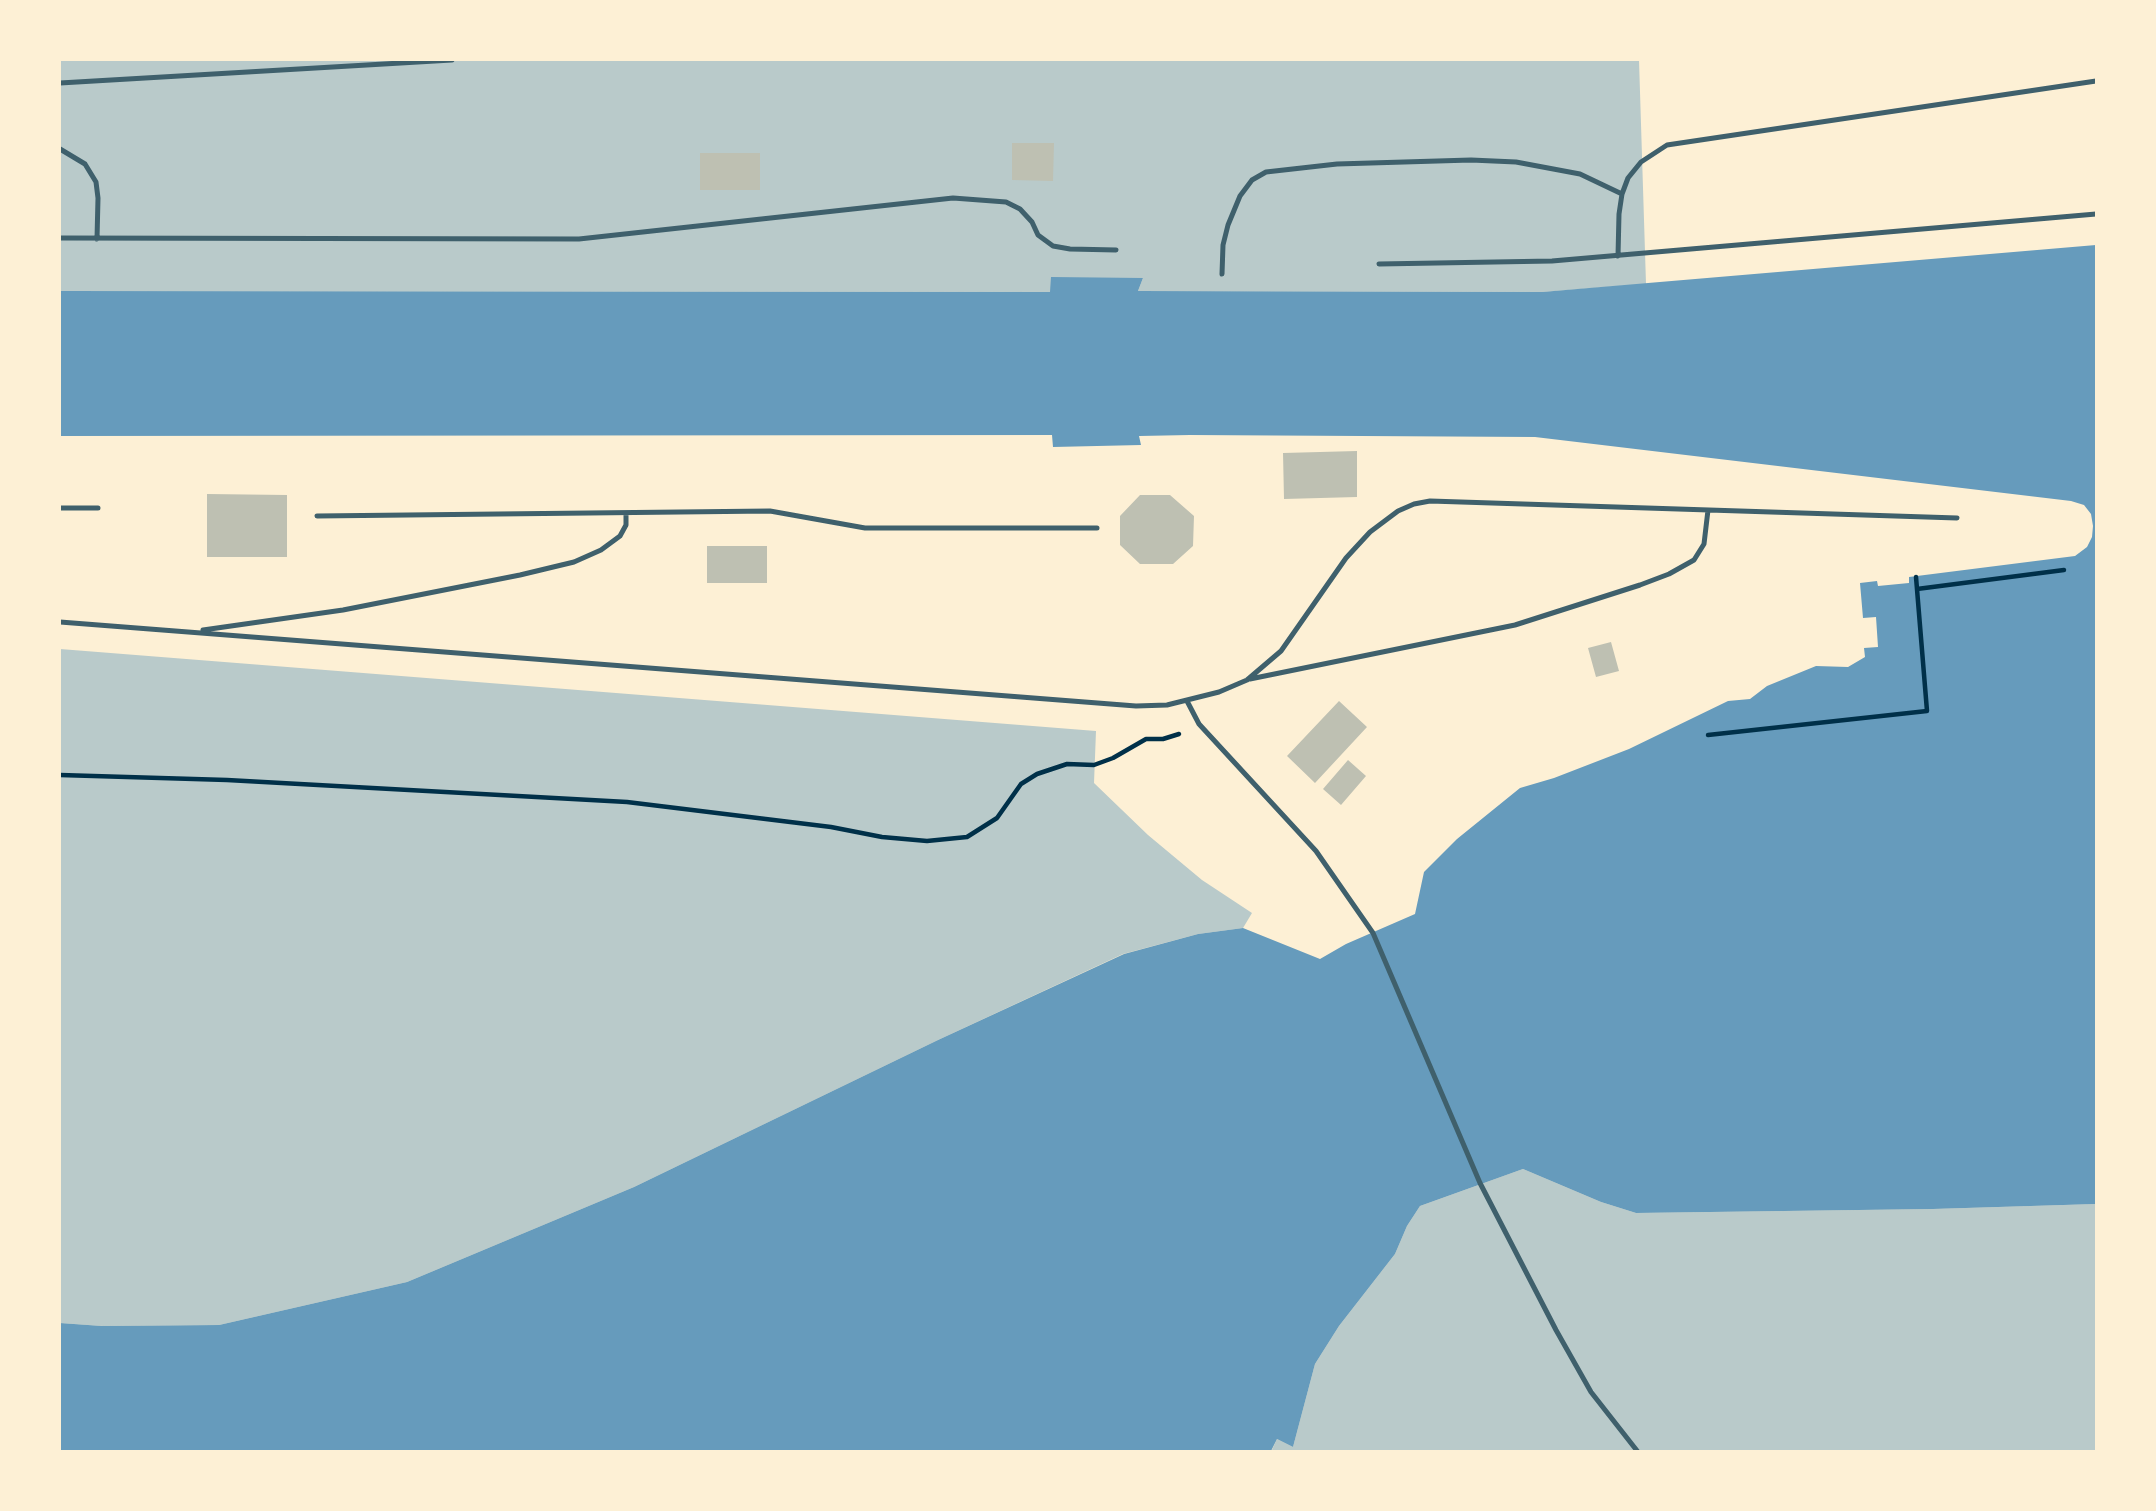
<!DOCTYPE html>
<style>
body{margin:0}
#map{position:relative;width:2156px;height:1511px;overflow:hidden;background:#fdf0d5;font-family:"Crimson Pro",serif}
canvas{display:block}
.frame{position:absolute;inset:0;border:61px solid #fdf0d5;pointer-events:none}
</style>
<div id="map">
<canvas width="2156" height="1511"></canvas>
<div class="frame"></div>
</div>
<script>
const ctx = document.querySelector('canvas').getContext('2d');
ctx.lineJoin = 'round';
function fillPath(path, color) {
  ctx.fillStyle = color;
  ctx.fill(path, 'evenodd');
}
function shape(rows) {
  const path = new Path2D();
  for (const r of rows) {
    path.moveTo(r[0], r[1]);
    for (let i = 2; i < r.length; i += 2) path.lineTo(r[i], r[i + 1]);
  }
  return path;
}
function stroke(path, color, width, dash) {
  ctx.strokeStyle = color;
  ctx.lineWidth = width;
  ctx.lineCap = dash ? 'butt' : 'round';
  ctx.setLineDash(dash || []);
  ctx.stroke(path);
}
fillPath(shape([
 [60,60,1639,60,1646,284,1542,292,1138,291,1143,278,1051,278,1051,292,60,291],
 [60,649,1096,731,1094,783,1148,835,1202,880,1252,913,1243,928,1198,934,1123,954,938,1040,634,1187,407,1282,219,1325,102,1326,60,1323],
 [1523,1169,1601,1202,1636,1213,1933,1209,2096,1204,2096,1451,1271,1452,1277,1439,1293,1447,1315,1364,1339,1326,1395,1254,1407,1226,1420,1206]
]), '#b9caca');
fillPath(shape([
 [2096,245,2096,1204,1933,1209,1636,1213,1601,1202,1523,1169,1420,1206,1407,1226,1395,1254,1339,1326,1315,1364,1293,1447,1277,1439,1271,1451,60,1451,60,1323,102,1326,219,1325,407,1282,634,1187,938,1040,1124,954,1198,934,1243,928,1320,959,1346,944,1415,914,1424,872,1457,839,1520,788,1554,778,1629,749,1728,701,1750,699,1767,686,1816,666,1848,667,1865,657,1864,648,1878,647,1876,617,1863,618,1860,583,1877,581,1878,586,1909,583,1909,577,2075,556,2087,547,2092,537,2093,526,2091,514,2084,505,2071,501,1535,437,1190,435,1139,436,1141,445,1053,447,1052,435,60,436,60,291,1050,292,1051,277,1143,278,1138,291,1542,292]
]), '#669bbc');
fillPath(shape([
 [1012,143,1054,143,1053,181,1012,180],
 [700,153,760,153,760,190,700,190],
 [1357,451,1357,497,1284,499,1283,453],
 [207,494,287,495,287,557,207,557],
 [1140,495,1170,495,1194,516,1193,546,1173,564,1140,564,1120,545,1120,516],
 [707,546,767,546,767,583,707,583],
 [1611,642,1619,671,1596,677,1588,648],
 [1339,701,1367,727,1315,783,1287,756],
 [1348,760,1366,776,1341,805,1323,789]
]), '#bec0b2');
stroke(shape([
 [1917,589,2064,570],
 [1708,735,1927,711,1916,577],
 [60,775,227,780,627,802,831,827,882,837,927,841,967,837,997,818,1021,784,1037,774,1067,764,1094,765,1113,758,1146,739,1163,739,1179,734]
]), '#003049', 4.5);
stroke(shape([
 [60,83,452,60],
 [60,149,85,164,96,182,98,198,97,239],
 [60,238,579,239,953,198,1006,202,1020,209,1032,222,1038,235,1053,246,1070,249,1116,250],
 [1618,256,1619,214,1622,194,1628,178,1641,162,1667,145,2096,81],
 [1379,264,1552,261,2096,214],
 [1222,274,1223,245,1228,225,1240,196,1252,180,1266,172,1337,164,1471,160,1516,162,1580,174,1622,194],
 [60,508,98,508],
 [317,516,770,511,865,528,1097,528],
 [60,622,1136,706,1167,705,1219,692,1247,680,1281,651,1346,558,1370,532,1398,511,1414,504,1430,501,1957,518],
 [203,630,343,610,520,575,574,562,601,550,620,536,626,525,626,514],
 [1250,679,1515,625,1640,585,1669,574,1694,560,1704,544,1708,510],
 [1187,701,1199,724,1316,851,1373,933,1480,1183,1556,1330,1591,1392,1638,1452]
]), '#3f606c', 5);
</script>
